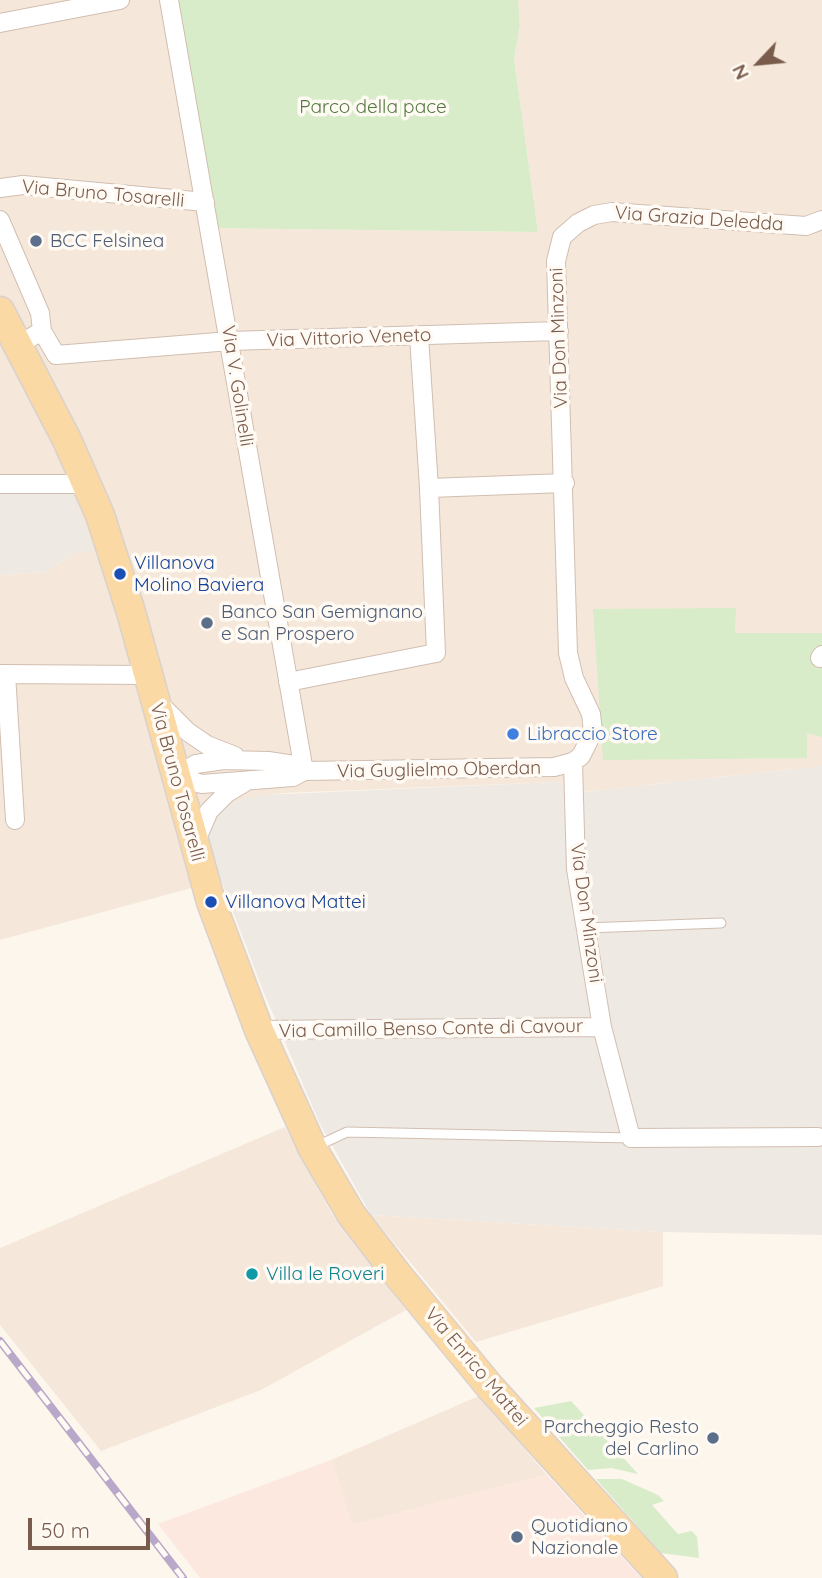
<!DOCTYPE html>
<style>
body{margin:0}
#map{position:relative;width:822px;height:1578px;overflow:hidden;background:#fdf6ec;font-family:Quicksand,sans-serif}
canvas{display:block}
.north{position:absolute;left:724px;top:28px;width:70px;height:70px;-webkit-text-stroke:5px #fffaf3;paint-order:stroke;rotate:244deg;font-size:19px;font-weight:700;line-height:28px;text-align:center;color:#7a5c4d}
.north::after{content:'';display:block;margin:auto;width:24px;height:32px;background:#7a5c4d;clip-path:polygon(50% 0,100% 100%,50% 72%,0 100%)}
.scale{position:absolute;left:28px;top:1518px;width:122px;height:32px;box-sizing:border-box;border:4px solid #7a5c4d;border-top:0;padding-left:9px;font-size:21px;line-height:24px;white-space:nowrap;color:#7a5c4d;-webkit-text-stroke:5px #fffaf3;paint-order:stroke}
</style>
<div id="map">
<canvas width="822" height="1578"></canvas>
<div class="north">N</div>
<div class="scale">50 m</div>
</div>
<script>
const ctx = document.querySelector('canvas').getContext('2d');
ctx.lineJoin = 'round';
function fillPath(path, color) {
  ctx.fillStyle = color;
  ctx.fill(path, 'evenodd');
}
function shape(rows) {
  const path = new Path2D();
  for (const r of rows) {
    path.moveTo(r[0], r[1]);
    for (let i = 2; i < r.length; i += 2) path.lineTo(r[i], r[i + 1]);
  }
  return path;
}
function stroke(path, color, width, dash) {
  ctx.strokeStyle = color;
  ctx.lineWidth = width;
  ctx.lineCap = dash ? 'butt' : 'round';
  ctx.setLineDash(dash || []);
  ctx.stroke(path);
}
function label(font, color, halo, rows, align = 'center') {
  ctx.font = font + ' Quicksand,sans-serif';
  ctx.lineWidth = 7;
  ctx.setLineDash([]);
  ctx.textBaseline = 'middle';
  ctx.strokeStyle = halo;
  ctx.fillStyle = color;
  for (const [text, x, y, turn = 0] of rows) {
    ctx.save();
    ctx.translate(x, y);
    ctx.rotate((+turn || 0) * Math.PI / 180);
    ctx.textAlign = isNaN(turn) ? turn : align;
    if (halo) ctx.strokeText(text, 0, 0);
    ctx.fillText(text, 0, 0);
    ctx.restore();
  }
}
fillPath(shape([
 [0,0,162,0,200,228,538,232,514,58,520,25,518,0,822,0,822,766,583,792,557,782,284,793,242,799,223,809,208,838,221,880,0,940,0,575,47,572,74,553,94,551,0,490],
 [285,1127,332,1214,406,1310,261,1390,101,1451,0,1325,0,1248],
 [371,1215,663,1232,663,1286,476,1342],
 [479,1396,547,1475,352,1525,331,1460]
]), '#f5e8da');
fillPath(shape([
 [331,1460,352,1525,547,1475,641,1578,200,1578,158,1524]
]), '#fde8e0');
fillPath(shape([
 [0,490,71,490,94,552,74,553,47,572,0,575],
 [822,766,822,1235,663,1232,371,1215,319,1122,262,988,221,880,208,838,212,823,223,809,242,799,262,795,557,782,583,792]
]), '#efe9e4');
fillPath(shape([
 [162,0,518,0,520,25,514,58,538,232,199,228],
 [736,608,735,633,822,633,822,737,807,733,807,758,603,760,593,609],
 [571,1401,638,1474,611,1468,588,1470,534,1408],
 [596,1479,622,1479,658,1495,664,1501,652,1505,678,1534,692,1531,697,1537,699,1558,661,1553]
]), '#d8ecc9');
const lane = shape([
 [586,928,721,923],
 [317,1146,347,1132,631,1138]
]);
const street = shape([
 [169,0,304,771],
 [0,23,120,0],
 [0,188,23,185,205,202],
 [0,220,40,313,42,331,18,345],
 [42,331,56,355,230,341,559,331],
 [419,336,429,488],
 [0,484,87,484],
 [820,658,822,655],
 [0,674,148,675],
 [6,674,15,820],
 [288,682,436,653,429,488,565,483],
 [161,705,188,732,207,745,235,756],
 [573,762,576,869,602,1027,631,1138,818,1137],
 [304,771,295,765,268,761,224,760,196,764,175,777,202,784,293,777,304,771,554,767,573,762,581,756,593,732,591,714,574,678,568,653,556,261,562,237,578,223,594,215,612,212,806,226,822,220],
 [195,843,209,811,227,793,244,783],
 [259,1030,602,1027]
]);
const primary = shape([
 [0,311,67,440,100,515,131,612,211,902,259,1030,313,1149,351,1214,397,1274,490,1387,663,1578]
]);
stroke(lane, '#d1beb0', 11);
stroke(street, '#d1beb0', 20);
stroke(primary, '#dad1cd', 31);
stroke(lane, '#fff', 9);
stroke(street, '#fff', 18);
stroke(primary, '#fbd9a5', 28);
const rail = shape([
 [0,1341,183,1578]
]);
stroke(rail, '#b9a8c9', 8);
stroke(rail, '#fffaf3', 5, [16]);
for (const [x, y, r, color] of [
 [36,241,7,"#5c6f8a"],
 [120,574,7,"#1a4fb4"],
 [207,623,7,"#5c6f8a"],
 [513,734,7,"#3f7fe0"],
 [211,902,7,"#1a4fb4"],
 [252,1274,7,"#0f9aa8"],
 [713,1438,7,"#5c6f8a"],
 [517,1537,7,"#5c6f8a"]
]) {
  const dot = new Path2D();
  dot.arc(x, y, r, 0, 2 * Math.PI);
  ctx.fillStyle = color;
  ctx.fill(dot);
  stroke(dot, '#fffaf3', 2.5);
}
label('19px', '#537a41', '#fffaf3', [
 ["Parco della pace",373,107]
]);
label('19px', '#7a5c4d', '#fffaf3', [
 ["Via Bruno Tosarelli",103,194,5],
 ["Via Grazia Deledda",699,219,4],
 ["Via Vittorio Veneto",349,338,-2],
 ["Via Don Minzoni",559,338,-92],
 ["Via V. Golinelli",237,386,81],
 ["Via Guglielmo Oberdan",439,770,-1],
 ["Via Bruno Tosarelli",177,782,75],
 ["Via Don Minzoni",586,913,82],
 ["Via Camillo Benso Conte di Cavour",431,1029,-1],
 ["Via Enrico Mattei",476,1367,50]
]);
label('19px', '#4e5e75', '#fffaf3', [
 ["BCC Felsinea",50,241],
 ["Banco San Gemignano",221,612],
 ["e San Prospero",221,634],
 ["Parcheggio Resto",699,1427,"right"],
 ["del Carlino",699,1449,"right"],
 ["Quotidiano",531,1526],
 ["Nazionale",531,1548]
], 'left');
label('19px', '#164399', '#fffaf3', [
 ["Villanova",134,563],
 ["Molino Baviera",134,585],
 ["Villanova Mattei",225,902]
], 'left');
label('19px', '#366cbe', '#fffaf3', [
 ["Libraccio Store",527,734]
], 'left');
label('19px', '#0d838f', '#fffaf3', [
 ["Villa le Roveri",266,1274]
], 'left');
</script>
